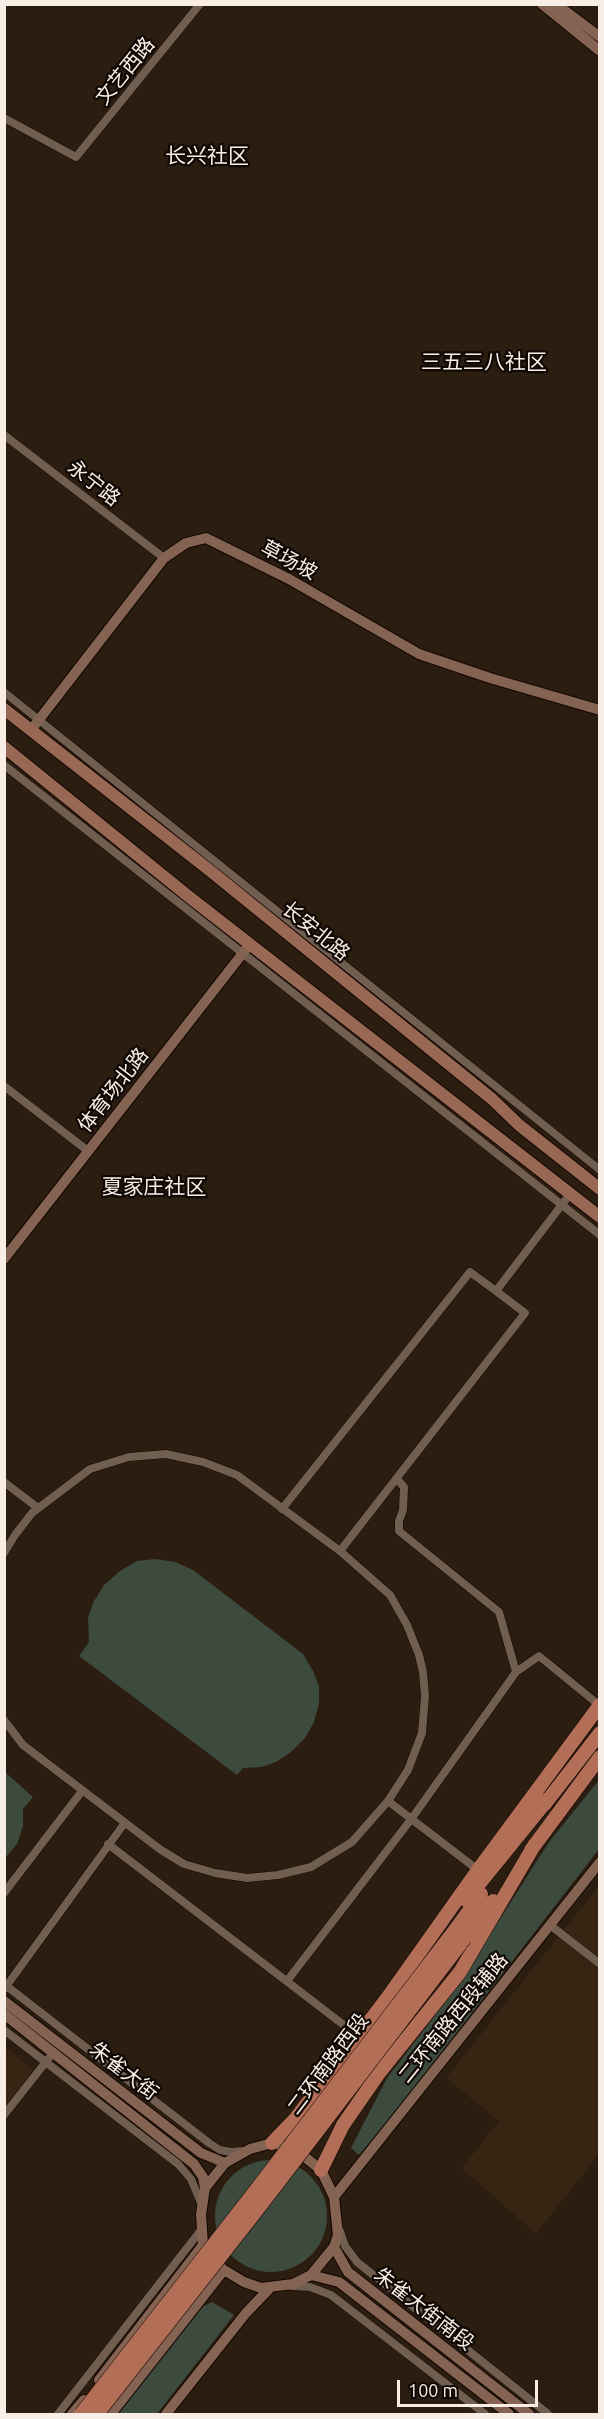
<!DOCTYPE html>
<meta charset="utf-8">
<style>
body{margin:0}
#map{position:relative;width:604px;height:2419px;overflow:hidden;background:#2b1d10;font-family:Ubuntu,sans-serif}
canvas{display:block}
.frame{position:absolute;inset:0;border:6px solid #f8eee6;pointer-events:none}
.scale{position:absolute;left:397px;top:2380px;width:141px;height:27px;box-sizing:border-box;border:3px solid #f8eee6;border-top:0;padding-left:8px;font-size:18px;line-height:21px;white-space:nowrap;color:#f8eee6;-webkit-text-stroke:4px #0f0804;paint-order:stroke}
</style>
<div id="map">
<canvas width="604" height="2419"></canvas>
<div class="frame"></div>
<div class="scale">100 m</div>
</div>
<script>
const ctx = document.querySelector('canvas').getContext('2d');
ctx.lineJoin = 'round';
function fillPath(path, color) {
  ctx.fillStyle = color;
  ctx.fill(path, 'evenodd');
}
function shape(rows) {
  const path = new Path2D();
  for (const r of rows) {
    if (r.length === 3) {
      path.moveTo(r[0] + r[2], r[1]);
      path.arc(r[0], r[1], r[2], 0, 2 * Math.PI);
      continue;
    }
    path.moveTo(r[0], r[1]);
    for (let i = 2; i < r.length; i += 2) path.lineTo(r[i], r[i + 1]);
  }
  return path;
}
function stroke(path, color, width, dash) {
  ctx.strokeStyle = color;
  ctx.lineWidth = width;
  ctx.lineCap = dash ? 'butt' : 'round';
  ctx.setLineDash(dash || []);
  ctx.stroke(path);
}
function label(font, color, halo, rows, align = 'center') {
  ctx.font = font + ' Ubuntu,"Noto Sans SC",sans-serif';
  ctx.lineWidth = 4.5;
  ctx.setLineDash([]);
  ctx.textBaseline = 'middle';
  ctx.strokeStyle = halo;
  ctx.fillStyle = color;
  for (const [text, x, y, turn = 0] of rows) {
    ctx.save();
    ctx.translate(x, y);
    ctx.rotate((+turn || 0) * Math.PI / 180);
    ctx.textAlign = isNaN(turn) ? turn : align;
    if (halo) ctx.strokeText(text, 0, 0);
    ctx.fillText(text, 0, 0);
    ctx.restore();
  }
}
fillPath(shape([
 [599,1886,599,2154,536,2234,462,2168,499,2121,446,2078],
 [5,2047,34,2070,5,2107]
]), '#382412');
fillPath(shape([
 [155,1559,175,1562,193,1570,303,1654,313,1671,319,1686,319,1703,314,1722,305,1738,291,1752,276,1762,261,1767,243,1768,237,1775,79,1656,89,1642,88,1617,94,1601,104,1585,120,1571,137,1561],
 [5,1772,33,1797,23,1809,23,1826,17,1844,5,1858],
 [599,1780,599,1849,390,2119,359,2155,351,2148,387,2078,456,1988,549,1842],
 [271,2216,56],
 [212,2302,234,2315,157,2414,115,2414,198,2309]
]), '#3c4b3e');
const street = shape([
 [4,118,76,157,200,4],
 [4,435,164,558],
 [4,692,600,1170],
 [4,765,600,1235],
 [4,1086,88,1151],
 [4,1482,38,1508],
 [282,1509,470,1272,496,1291,570,1194],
 [340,1551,525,1313,496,1291],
 [4,1553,15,1535,32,1513,90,1469,129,1457,166,1454,203,1462,237,1475,340,1551,390,1595,407,1625,419,1655,423,1672,425,1696,422,1733,408,1770,388,1801,352,1842,311,1867,278,1875,247,1878,215,1873,184,1864,161,1850,23,1745,4,1720],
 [516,1672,539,1656,599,1705],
 [388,1801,478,1870],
 [108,1844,358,2036],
 [4,1893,82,1791],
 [550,1925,600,1964],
 [287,1981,412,1818,516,1672,499,1612,399,1531,399,1521,403,1510,404,1487,397,1479],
 [4,1984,209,2143,220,2150,231,2152,243,2151],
 [5,1988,124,1824],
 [4,2030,178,2164,191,2179,201,2203],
 [4,2115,49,2058],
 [340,2231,345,2246,357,2262,548,2414],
 [292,2286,310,2287,331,2295,485,2414],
 [58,2414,201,2230]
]);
const secondary = shape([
 [542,4,600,51],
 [556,4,600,37],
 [31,730,164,558,186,543,206,538,289,579,419,654,490,678,600,710],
 [4,1259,250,944],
 [4,2001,201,2153,225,2163],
 [4,2014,194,2164,203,2177,205,2188],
 [272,2143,295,2149,321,2170,334,2197,338,2235,334,2247,311,2275,293,2284,261,2288,244,2282,224,2270,210,2258,203,2245,201,2214,205,2188,225,2163,250,2149,272,2143],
 [334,2197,600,1862],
 [334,2247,348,2272,529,2414],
 [311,2275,339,2282,509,2414],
 [99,2380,203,2245],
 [72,2414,84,2400],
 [111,2414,224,2270],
 [166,2414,246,2313,270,2288]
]);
const primary = shape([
 [4,709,208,869,492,1099,519,1125,600,1189],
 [4,747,188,896,600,1217]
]);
const highway = shape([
 [544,1805,600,1733],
 [531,1850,600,1757],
 [466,1900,548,1799],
 [455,1930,481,1894],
 [465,1938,493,1901],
 [272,2143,296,2118,388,1997,478,1870,600,1705],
 [321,2170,343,2125,379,2073,460,1972,535,1844]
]);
stroke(street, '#130700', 9);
stroke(secondary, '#130700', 12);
stroke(primary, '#130700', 14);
stroke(highway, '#130700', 15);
stroke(street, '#705e50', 8);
stroke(secondary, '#846352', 10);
stroke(primary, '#986854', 12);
stroke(highway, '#b36e57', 14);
const highwayBridge = shape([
 [81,2414,249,2199,455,1930],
 [97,2414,264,2201,465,1938]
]);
stroke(highwayBridge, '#130700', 15, []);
stroke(highwayBridge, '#b36e57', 14);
label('20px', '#f8eee6', '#0f0804', [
 ["文艺西路",125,71,-51],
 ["永宁路",94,483,38],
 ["草场坡",289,560,28],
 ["长安北路",316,931,39],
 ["体育场北路",113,1090,-52],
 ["二环南路西段辅路",453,2018,-51],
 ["二环南路西段",328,2064,-53],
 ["朱雀大街",124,2071,38],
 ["朱雀大街南段",424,2309,38]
]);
label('21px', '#f8eee6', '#0f0804', [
 ["长兴社区",207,156],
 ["三五三八社区",484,362],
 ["夏家庄社区",154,1187]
]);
</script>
